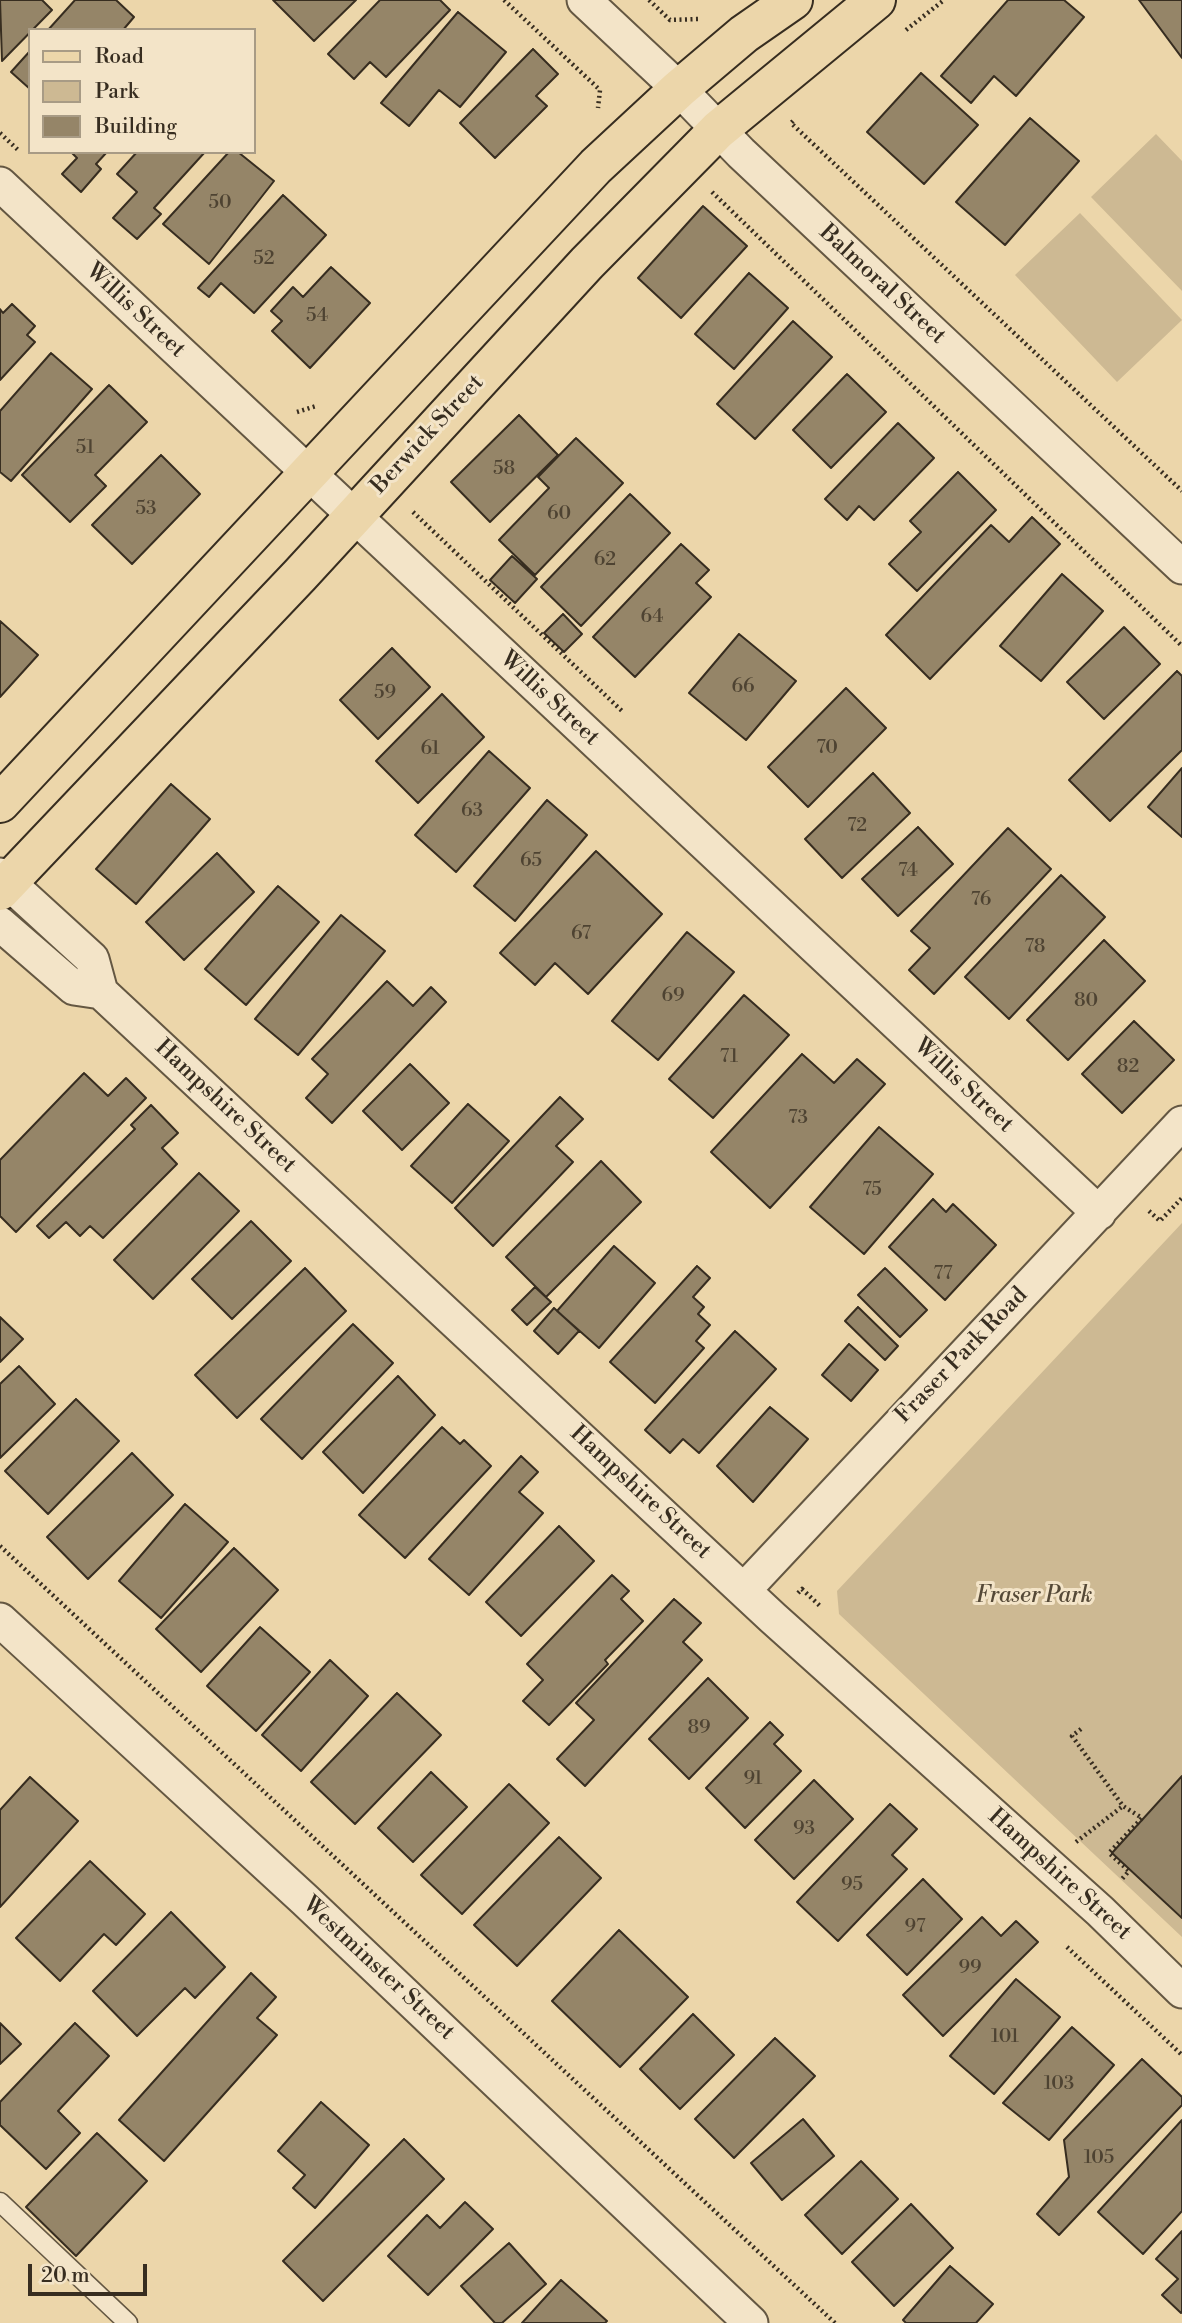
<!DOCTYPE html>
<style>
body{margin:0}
#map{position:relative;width:1182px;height:2323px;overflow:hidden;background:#ecd6aa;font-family:"Libre Bodoni",serif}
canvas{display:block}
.legend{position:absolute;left:28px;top:28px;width:228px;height:126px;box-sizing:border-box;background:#f3e4c8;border:2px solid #a89b85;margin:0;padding:9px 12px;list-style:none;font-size:21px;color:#372d20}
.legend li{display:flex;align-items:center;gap:14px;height:35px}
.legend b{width:35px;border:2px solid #a89b85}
.scale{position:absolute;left:28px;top:2264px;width:119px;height:32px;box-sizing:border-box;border:4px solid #372d20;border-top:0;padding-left:9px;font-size:21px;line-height:24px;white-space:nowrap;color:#372d20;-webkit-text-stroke:5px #f3e4c8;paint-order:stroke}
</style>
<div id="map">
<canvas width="1182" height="2323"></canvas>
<ul class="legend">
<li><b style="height:9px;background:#ecd6aa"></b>Road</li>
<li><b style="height:19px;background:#cdb993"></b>Park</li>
<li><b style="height:19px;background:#958568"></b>Building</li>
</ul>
<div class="scale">20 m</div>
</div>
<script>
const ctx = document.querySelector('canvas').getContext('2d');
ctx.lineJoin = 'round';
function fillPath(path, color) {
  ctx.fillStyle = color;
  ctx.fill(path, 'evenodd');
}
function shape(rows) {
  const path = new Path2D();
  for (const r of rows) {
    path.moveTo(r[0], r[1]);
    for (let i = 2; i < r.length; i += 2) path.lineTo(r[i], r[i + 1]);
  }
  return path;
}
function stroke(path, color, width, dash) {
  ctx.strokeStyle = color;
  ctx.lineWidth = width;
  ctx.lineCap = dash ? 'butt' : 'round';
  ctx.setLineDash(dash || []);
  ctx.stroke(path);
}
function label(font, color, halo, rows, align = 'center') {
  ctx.font = font + ' "Libre Bodoni",serif';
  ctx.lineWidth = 6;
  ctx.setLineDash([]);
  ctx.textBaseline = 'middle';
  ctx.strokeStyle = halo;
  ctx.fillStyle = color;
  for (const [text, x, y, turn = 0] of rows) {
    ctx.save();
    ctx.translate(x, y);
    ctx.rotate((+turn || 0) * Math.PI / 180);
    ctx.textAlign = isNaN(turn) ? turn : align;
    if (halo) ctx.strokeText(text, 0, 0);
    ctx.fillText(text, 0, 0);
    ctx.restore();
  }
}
fillPath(shape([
 [1156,134,1182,161,1182,291,1091,197],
 [1080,213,1182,320,1117,382,1015,275],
 [1182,1223,1182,1937,839,1614,837,1591]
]), '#cdb993');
const building = shape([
 [0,0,42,0,52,10,2,61,0,0],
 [75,0,116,0,134,17,123,30,48,30,75,0],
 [273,0,356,0,314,41,273,0],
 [380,0,440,0,450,10,386,77,370,62,354,79,328,54,380,0],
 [1008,0,1064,0,1084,17,1016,96,994,76,971,103,941,76,1008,0],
 [1139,0,1182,0,1182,58,1139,0],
 [458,12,506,52,460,107,439,90,409,126,381,103,458,12],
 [533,49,558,74,536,96,547,106,495,158,460,123,533,49],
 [30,51,30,89,11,72,30,51],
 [921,73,978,125,924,184,867,132,921,73],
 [1030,118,1079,161,1005,245,956,202,1030,118],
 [71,152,107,152,96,164,101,169,81,192,62,174,77,158,71,152],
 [137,152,205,152,154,208,161,214,137,239,113,218,137,192,117,174,137,152],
 [229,152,238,152,274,181,209,264,163,224,229,152],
 [283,195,326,235,254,313,221,283,209,297,198,288,283,195],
 [703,206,747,246,681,318,638,278,703,206],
 [331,267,370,303,310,368,272,331,282,321,271,311,293,287,303,297,331,267],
 [749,273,788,308,734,369,695,334,749,273],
 [12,304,35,326,27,335,35,342,0,380,0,309,3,313,12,304],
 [793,321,832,357,755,439,717,404,793,321],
 [51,353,92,389,11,481,0,472,0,411,51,353],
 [847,374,886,412,831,468,793,430,847,374],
 [109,385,147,422,95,475,106,486,70,522,22,475,109,385],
 [519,415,558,455,490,522,451,482,519,415],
 [898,423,934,458,874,520,859,506,847,520,825,499,898,423],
 [576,438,623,483,535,575,499,540,549,488,538,477,576,438],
 [161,455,200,494,132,564,92,525,161,455],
 [958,472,996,510,917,591,889,564,921,532,910,521,958,472],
 [630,494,670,533,581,626,541,587,630,494],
 [1032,517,1060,544,930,679,886,635,991,525,1009,542,1032,517],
 [681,544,709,570,696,583,711,597,635,677,593,637,681,544],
 [512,556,537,579,515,603,490,580,512,556],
 [1062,574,1103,611,1041,681,1000,646,1062,574],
 [563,614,582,634,564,652,544,633,563,614],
 [0,621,38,655,0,697,0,621],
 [1124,627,1160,664,1104,719,1067,682,1124,627],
 [739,634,796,681,746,740,689,693,739,634],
 [392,648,430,687,378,739,340,700,392,648],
 [1177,671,1182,676,1182,750,1110,821,1069,780,1177,671],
 [846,688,886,728,808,807,768,767,846,688],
 [442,694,484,737,418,803,376,761,442,694],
 [489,751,530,788,456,872,415,835,489,751],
 [1182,768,1182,837,1148,807,1182,768],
 [873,773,910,813,842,878,805,839,873,773],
 [171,784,210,819,136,904,96,869,171,784],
 [547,800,587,835,515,921,474,886,547,800],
 [918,827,953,864,898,916,862,879,918,827],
 [1008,828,1051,869,934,994,909,970,930,948,911,931,1008,828],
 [596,851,662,914,588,994,555,963,535,985,500,953,596,851],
 [217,853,254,892,184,960,146,922,217,853],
 [1061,875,1105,917,1009,1019,965,977,1061,875],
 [278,886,319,922,246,1005,205,969,278,886],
 [341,915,385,951,298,1055,255,1019,341,915],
 [687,932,734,972,658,1060,612,1021,687,932],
 [1104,940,1145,981,1068,1060,1027,1020,1104,940],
 [387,981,413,1006,431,987,446,1002,332,1123,306,1098,328,1074,312,1059,387,981],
 [744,995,789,1035,713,1118,669,1079,744,995],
 [1134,1021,1174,1060,1122,1113,1082,1074,1134,1021],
 [802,1054,834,1083,857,1059,885,1084,770,1208,711,1152,802,1054],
 [410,1064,449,1103,402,1150,363,1111,410,1064],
 [84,1073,108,1096,126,1078,146,1098,16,1232,0,1216,0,1160,84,1073],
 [560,1097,583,1119,556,1146,573,1162,493,1246,455,1208,560,1097],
 [468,1104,509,1141,452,1203,411,1166,468,1104],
 [151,1105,178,1133,162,1148,177,1164,103,1238,90,1226,80,1236,66,1222,49,1238,37,1226,135,1129,131,1125,151,1105],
 [879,1127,933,1174,864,1254,810,1207,879,1127],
 [601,1161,641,1202,546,1297,506,1257,601,1161],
 [199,1173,239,1211,153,1299,114,1260,199,1173],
 [933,1199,946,1212,953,1204,996,1245,945,1300,889,1247,933,1199],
 [251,1221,291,1261,232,1319,192,1279,251,1221],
 [614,1246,655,1283,599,1348,557,1311,614,1246],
 [697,1266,710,1278,693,1297,704,1307,698,1314,710,1325,696,1341,704,1348,655,1403,610,1362,697,1266],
 [305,1268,346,1311,237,1418,195,1375,305,1268],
 [885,1268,927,1310,900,1337,858,1295,885,1268],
 [535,1287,551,1302,527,1325,512,1310,535,1287],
 [858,1307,898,1346,885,1360,845,1321,858,1307],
 [554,1308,579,1331,558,1354,534,1331,554,1308],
 [0,1317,23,1339,0,1362,0,1317],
 [353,1324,393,1363,302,1459,261,1419,353,1324],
 [735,1331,776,1369,699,1453,683,1439,670,1453,645,1430,735,1331],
 [849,1344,878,1370,851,1401,822,1375,849,1344],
 [19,1366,55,1404,0,1458,0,1384,19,1366],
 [398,1376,435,1415,363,1493,323,1452,398,1376],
 [76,1399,119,1441,48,1514,5,1471,76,1399],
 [770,1407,808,1439,753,1502,717,1466,770,1407],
 [442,1427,460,1444,464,1440,491,1466,405,1558,359,1515,442,1427],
 [132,1453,173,1495,88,1579,47,1537,132,1453],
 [521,1456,538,1472,519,1492,543,1513,469,1595,429,1559,521,1456],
 [185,1504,228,1542,161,1618,119,1581,185,1504],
 [559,1526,594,1561,521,1636,486,1602,559,1526],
 [234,1548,278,1590,201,1672,156,1629,234,1548],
 [612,1575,629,1591,621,1599,643,1621,605,1660,608,1664,549,1725,523,1701,543,1680,527,1664,612,1575],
 [674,1599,701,1623,683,1642,702,1660,585,1786,557,1759,594,1720,576,1703,674,1599],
 [260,1627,310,1672,256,1731,207,1686,260,1627],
 [330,1660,368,1696,301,1771,262,1735,330,1660],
 [708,1678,748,1718,689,1779,649,1739,708,1678],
 [397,1693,441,1735,355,1824,311,1782,397,1693],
 [770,1722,783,1735,774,1744,801,1771,745,1828,706,1788,770,1722],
 [431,1772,467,1807,413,1862,378,1828,431,1772],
 [1182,1776,1182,1918,1112,1853,1182,1776],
 [30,1777,78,1821,0,1907,0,1810,30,1777],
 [814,1780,853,1819,794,1879,755,1840,814,1780],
 [509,1784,549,1823,462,1914,421,1875,509,1784],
 [890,1804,917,1829,892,1855,907,1869,838,1941,797,1902,890,1804],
 [559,1837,601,1878,517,1966,474,1925,559,1837],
 [90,1861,145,1914,116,1945,104,1934,60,1981,16,1938,90,1861],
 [923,1879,962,1919,907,1975,867,1935,923,1879],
 [171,1912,225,1967,195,1998,185,1988,137,2036,93,1991,171,1912],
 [982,1917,1001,1936,1016,1921,1038,1942,943,2036,903,1995,982,1917],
 [619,1930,688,1997,620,2067,552,2001,619,1930],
 [251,1973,276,1997,257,2018,277,2035,164,2161,119,2120,251,1973],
 [1016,1979,1060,2017,994,2094,950,2056,1016,1979],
 [693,2014,734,2055,680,2109,640,2069,693,2014],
 [0,2023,21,2044,0,2064,0,2023],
 [75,2023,109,2056,58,2111,80,2133,46,2169,0,2125,0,2102,75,2023],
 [1072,2027,1114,2065,1049,2140,1003,2103,1072,2027],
 [775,2038,815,2076,734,2158,695,2119,775,2038],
 [1142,2059,1182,2097,1182,2105,1059,2235,1037,2214,1069,2177,1064,2140,1142,2059],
 [321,2102,369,2145,315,2208,293,2188,305,2175,278,2151,321,2102],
 [803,2119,834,2156,782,2200,751,2163,803,2119],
 [1182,2120,1182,2211,1143,2254,1098,2212,1182,2120],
 [97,2133,147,2181,76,2256,26,2207,97,2133],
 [404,2139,444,2179,323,2301,283,2261,404,2139],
 [861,2161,898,2199,842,2254,805,2215,861,2161],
 [465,2202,493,2229,428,2295,388,2256,427,2215,440,2228,465,2202],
 [911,2204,953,2248,894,2306,852,2262,911,2204],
 [1182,2231,1182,2311,1181,2313,1162,2295,1178,2279,1156,2259,1182,2231],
 [509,2243,546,2284,502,2323,495,2323,461,2286,509,2243],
 [950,2266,993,2304,976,2323,906,2323,903,2320,950,2266],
 [561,2280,607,2321,605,2323,522,2323,561,2280]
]);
fillPath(building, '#958568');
stroke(building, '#372d20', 2);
const lane = shape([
 [0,2202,128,2323]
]);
const street = shape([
 [584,0,679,89,741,153,1182,567],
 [0,184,1099,1213],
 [0,875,92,959,101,992,773,1618,1100,1911,1182,1991],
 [0,924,74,988,101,992],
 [744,1590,1182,1123],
 [0,1620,305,1900,751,2323]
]);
const primary = shape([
 [0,803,596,166,679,89,744,34,793,0],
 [0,891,300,575,587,263,718,130,876,0]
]);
stroke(lane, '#645742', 21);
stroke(street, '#645742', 37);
stroke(primary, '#372d20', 42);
stroke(shape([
 [504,0,600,90,598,108],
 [649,0,670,20,699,19],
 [906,30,944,0],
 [793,121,791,123,1182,491],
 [0,133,18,150],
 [712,192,1182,646],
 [297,412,316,406],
 [413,512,622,711],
 [1149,1211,1160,1221,1182,1198],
 [0,1546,835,2323],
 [798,1593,802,1589,820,1606],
 [1081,1729,1072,1736,1123,1806,1142,1818,1109,1853,1129,1871,1122,1879],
 [1076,1842,1123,1806],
 [1067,1947,1182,2055]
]), '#372d20', 4.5, [2, 3.5]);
stroke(lane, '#f3e4c8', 18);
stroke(street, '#f3e4c8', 33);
stroke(primary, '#ecd6aa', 38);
label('19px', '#4e4332', null, [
 ["50",220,203],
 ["52",264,259],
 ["54",317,316],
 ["51",85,448],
 ["58",504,469],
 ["53",146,509],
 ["60",559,514],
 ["62",605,560],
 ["64",652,617],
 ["66",743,687],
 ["59",385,693],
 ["70",827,748],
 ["61",430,749],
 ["63",472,811],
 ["72",857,826],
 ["65",531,861],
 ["74",908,871],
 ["76",981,900],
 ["67",581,934],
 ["78",1035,947],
 ["69",673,996],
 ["80",1086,1001],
 ["71",729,1057],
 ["82",1128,1067],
 ["73",798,1118],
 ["75",872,1190],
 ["77",943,1274],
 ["89",699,1728],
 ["91",753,1779],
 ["93",804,1829],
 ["95",852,1885],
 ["97",915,1927],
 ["99",970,1968],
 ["101",1005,2037],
 ["103",1059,2084],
 ["105",1099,2158]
]);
label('23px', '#372d20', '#f3e4c8', [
 ["Balmoral Street",882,285,43],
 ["Willis Street",135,311,43],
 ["Berwick Street",428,435,-47],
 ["Willis Street",549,699,43],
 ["Willis Street",963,1086,43],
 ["Hampshire Street",225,1107,43],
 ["Fraser Park Road",962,1356,-46],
 ["Hampshire Street",640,1493,43],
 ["Hampshire Street",1059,1875,42],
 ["Westminster Street",378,1969,43]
]);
label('italic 23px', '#554937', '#f3e4c8', [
 ["Fraser Park",1034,1596]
]);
</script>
